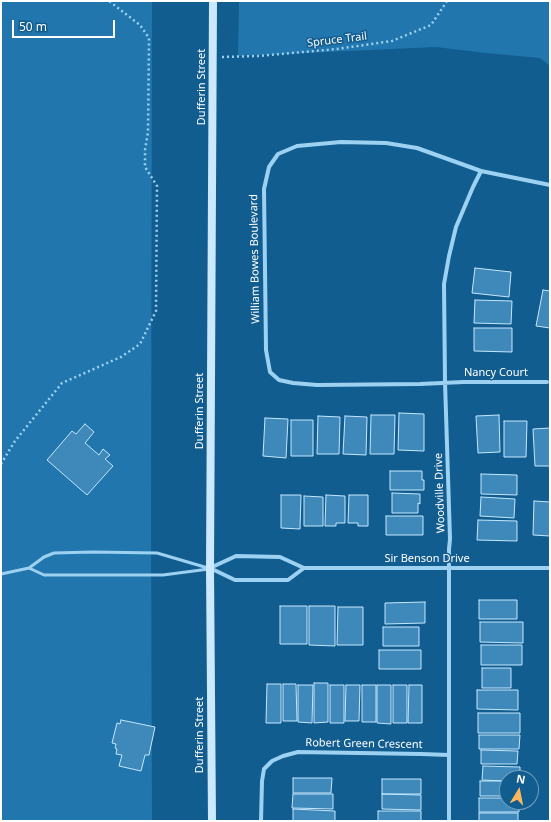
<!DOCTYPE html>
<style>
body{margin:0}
#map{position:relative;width:551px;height:822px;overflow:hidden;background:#125d90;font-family:"Noto Sans",sans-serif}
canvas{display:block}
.frame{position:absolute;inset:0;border:2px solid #fff;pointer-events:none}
.north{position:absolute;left:499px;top:770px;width:40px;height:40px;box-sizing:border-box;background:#125d90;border:1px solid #719ebc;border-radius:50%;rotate:10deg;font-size:11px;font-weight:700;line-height:16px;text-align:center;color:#fff}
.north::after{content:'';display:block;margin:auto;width:14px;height:18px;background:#ffb75e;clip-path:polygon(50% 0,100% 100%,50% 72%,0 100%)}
.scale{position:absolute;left:12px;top:20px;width:103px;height:18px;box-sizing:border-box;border:2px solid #fff;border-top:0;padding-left:5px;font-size:12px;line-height:14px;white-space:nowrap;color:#fff;-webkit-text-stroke:3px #125d90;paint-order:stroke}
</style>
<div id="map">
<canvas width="551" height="822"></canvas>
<div class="frame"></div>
<div class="north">N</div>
<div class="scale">50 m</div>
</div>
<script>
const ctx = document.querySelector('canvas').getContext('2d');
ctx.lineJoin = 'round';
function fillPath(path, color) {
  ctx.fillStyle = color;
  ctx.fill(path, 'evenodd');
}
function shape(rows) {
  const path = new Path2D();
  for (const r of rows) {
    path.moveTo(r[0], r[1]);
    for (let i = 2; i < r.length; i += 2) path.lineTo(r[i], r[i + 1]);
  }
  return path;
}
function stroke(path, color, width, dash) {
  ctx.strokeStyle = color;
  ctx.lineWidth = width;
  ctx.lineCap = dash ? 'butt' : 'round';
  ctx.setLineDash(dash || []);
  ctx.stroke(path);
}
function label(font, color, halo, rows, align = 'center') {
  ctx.font = font + ' "Noto Sans",sans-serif';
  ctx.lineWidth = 3;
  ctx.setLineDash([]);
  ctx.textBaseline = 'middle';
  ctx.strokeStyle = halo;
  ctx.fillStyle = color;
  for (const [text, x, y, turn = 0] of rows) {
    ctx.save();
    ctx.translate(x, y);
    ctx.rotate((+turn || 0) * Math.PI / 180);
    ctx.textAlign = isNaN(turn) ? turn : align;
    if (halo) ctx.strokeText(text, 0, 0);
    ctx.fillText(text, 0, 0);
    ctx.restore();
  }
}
fillPath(shape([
 [1,1,152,1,151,522,152,821,1,821],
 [239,1,550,1,550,66,540,58,486,53,436,47,238,56]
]), '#2176ad');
const building = shape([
 [475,268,511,272,509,297,472,293,475,268],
 [543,290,550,291,550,328,536,326,543,290],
 [475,300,512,301,511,324,474,323,475,300],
 [474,328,512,328,512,352,474,351,474,328],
 [399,413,424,414,424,451,398,450,399,413],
 [371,415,395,415,394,454,370,454,371,415],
 [499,415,500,452,478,453,476,416,499,415],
 [318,416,340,417,339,454,317,454,318,416],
 [345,416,367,417,366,455,343,454,345,416],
 [265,418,288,419,286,458,263,456,265,418],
 [291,420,313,420,313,456,291,456,291,420],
 [504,421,527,421,526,457,504,457,504,421],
 [85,424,94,432,85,443,99,455,103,449,110,455,105,459,113,466,87,495,47,460,72,431,76,434,85,424],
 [550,428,550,466,535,466,533,429,550,428],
 [390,471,422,471,422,480,424,480,424,490,390,490,390,471],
 [481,474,517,475,517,495,481,494,481,474],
 [392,493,420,494,420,504,418,503,418,513,392,513,392,493],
 [281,495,301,495,300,529,281,528,281,495],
 [326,495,345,496,345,523,336,523,336,526,325,526,326,495],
 [349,495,368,495,368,526,358,526,358,523,348,523,349,495],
 [304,496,323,497,323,526,304,526,304,496],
 [481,497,515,499,514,518,480,516,481,497],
 [534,501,550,502,550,536,533,535,534,501],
 [386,516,423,516,423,535,386,535,386,516],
 [478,520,517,521,517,541,477,540,478,520],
 [479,600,517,600,517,619,479,619,479,600],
 [425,602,425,623,385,624,385,603,425,602],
 [280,606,307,606,307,644,280,644,280,606],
 [309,606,335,606,335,646,309,645,309,606],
 [338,607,363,607,363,645,337,645,338,607],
 [480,622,523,622,523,643,480,642,480,622],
 [383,627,419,627,419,646,383,646,383,627],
 [481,645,522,645,522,665,481,665,481,645],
 [379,650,421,650,421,669,379,669,379,650],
 [482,668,511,668,511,688,482,688,482,668],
 [314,683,328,683,328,722,314,723,314,683],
 [267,684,281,684,281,723,266,723,267,684],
 [283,684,296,684,297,721,283,721,283,684],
 [298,685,313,685,312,723,298,722,298,685],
 [330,685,344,685,344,723,330,723,330,685],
 [346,685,360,685,359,721,345,721,346,685],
 [362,685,376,685,376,722,362,722,362,685],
 [377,685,391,685,391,724,377,723,377,685],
 [393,685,407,685,407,723,393,723,393,685],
 [409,685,422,685,422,723,408,723,409,685],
 [477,690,518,690,518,710,477,709,477,690],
 [478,713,520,713,520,733,478,733,478,713],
 [121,720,155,727,149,755,145,755,141,771,119,766,122,755,116,754,117,749,115,748,116,744,112,743,117,723,120,724,121,720],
 [479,735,520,735,519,749,479,749,479,735],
 [481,750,518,751,517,764,481,764,481,750],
 [483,766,520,767,520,778,507,778,507,781,482,780,483,766],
 [293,778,332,778,331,793,293,793,293,778],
 [382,779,421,779,421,794,382,794,382,779],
 [480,781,507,781,507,796,480,796,480,781],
 [293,794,333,794,333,809,292,808,293,794],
 [382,794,421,795,421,810,382,809,382,794],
 [479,798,507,798,507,802,519,802,519,812,479,812,479,798],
 [293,809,335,811,335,821,293,821,293,809],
 [378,811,421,811,421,821,378,821,378,811],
 [479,813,518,813,518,821,479,821,479,813]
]);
fillPath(building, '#3f89ba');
stroke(building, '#c4e7fd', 1);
stroke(shape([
 [222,57,258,56,337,49,392,41,431,25,447,1],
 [1,464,15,441,62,383,121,357,140,344,156,311,157,186,145,167,145,150,148,132,149,38,140,25,109,1]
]), '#9dd1f2', 2.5, [2, 3]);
stroke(shape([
 [29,568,44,575,163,575,209,569],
 [1,574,29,568,44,557,54,553,93,552,157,553,208,568]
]), '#9dd1f2', 3);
stroke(shape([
 [547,382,464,382,420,384,317,385,293,383,279,380,270,372,266,350,264,189,269,167,278,154,297,146,341,142,386,143,417,148,481,171,550,185],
 [210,568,236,556,280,557,304,568,550,568],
 [210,568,235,580,288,580,304,568],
 [261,821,262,781,264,769,272,761,283,756,298,752,421,754,449,755],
 [449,821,449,549,450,539,445,382,444,284,449,256,456,227,473,187,481,171]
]), '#9dd1f2', 4);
stroke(shape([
 [212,821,210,568,213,1]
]), '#cce8fc', 8);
label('11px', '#fff', '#125d90', [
 ["Spruce Trail",337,40,-7],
 ["Dufferin Street",202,87,-90],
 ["William Bowes Boulevard",255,259,-91],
 ["Nancy Court",496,373],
 ["Dufferin Street",200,411,-90],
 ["Woodville Drive",440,493,-92],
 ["Sir Benson Drive",427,559],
 ["Dufferin Street",200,735,-90],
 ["Robert Green Crescent",364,744,1]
]);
</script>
